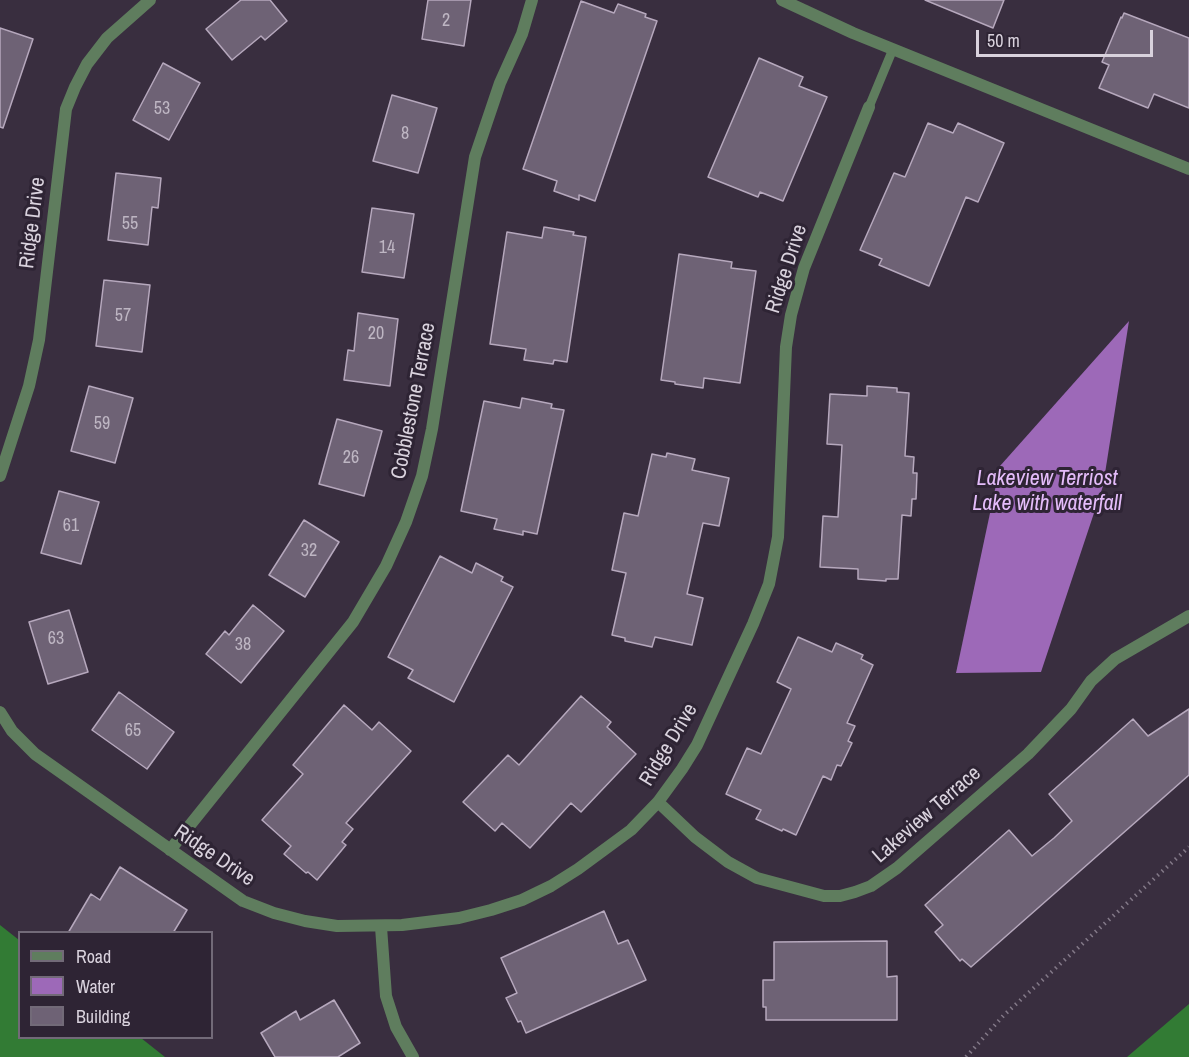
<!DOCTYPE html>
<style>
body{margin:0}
#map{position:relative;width:1189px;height:1057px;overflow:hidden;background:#392e3f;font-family:"Archivo Narrow",sans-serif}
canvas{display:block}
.legend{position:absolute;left:18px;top:931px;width:195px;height:108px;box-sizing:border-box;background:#2e2434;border:2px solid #726a78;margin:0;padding:8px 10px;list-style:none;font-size:18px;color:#d9d2dd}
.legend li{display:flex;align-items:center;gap:12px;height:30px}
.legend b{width:30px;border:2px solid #726a78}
.scale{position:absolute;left:976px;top:30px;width:177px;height:27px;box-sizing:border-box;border:3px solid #d9d2dd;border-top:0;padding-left:8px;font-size:18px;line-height:21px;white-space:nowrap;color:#d9d2dd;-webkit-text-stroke:4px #2e2434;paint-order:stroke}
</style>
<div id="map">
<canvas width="1189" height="1057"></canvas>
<ul class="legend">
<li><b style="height:8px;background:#5f7d5e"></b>Road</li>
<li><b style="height:16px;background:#9d69b8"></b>Water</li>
<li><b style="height:16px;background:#6e6275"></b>Building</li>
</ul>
<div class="scale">50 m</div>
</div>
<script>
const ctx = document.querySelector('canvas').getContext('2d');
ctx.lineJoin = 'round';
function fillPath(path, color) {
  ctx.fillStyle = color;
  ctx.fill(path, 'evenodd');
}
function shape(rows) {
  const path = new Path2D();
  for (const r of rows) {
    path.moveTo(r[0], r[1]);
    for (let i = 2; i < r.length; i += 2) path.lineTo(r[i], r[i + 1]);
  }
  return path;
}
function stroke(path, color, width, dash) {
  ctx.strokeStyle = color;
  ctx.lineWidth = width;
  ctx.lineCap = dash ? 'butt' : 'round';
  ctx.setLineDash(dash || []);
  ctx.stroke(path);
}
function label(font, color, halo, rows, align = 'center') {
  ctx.font = font + ' "Archivo Narrow",sans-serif';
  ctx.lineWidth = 6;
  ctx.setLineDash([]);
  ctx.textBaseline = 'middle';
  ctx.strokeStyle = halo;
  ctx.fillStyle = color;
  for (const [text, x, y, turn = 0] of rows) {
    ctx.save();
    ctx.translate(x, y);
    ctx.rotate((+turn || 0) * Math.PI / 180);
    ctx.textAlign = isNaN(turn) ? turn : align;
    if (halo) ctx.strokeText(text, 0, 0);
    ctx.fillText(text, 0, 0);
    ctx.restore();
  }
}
fillPath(shape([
 [0,925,19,940,20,1038,141,1038,165,1057,0,1057],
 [1189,1004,1189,1057,1127,1057]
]), '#327b34');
fillPath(shape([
 [1129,321,1103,486,1041,672,956,673,1000,466]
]), '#9d69b8');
const building = shape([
 [241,0,270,0,287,21,265,40,261,36,232,60,206,29,241,0],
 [428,0,471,0,464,46,422,39,428,0],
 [925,0,1004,0,993,28,925,0],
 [581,1,614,13,618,4,646,14,645,17,657,21,595,201,579,195,579,200,554,191,557,181,523,169,581,1],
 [1124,13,1189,38,1189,108,1154,94,1148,108,1099,88,1109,65,1102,62,1121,17,1122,18,1124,13],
 [0,28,33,39,3,128,0,127,0,28],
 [759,58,803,77,799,86,827,97,783,201,760,192,758,197,708,177,759,58],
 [163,63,200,83,169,140,133,120,163,63],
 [392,95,437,108,418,173,373,161,392,95],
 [928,123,953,133,958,123,1004,143,978,202,966,197,929,286,879,265,882,259,860,250,894,173,905,177,928,123],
 [116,173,161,178,158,208,152,207,148,245,108,240,116,173],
 [372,208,414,214,404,278,362,272,372,208],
 [544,227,574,232,573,235,586,237,567,362,554,360,553,364,524,360,526,349,490,344,507,232,542,238,544,227],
 [679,254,732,262,731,268,756,271,740,383,704,378,703,388,675,384,675,382,661,380,679,254],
 [104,280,150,285,142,352,96,346,104,280],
 [358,313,398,319,390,386,344,380,348,350,354,351,358,313],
 [89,386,133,398,115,463,71,451,89,386],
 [867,386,897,388,897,392,909,393,905,456,914,457,913,473,917,473,916,499,912,499,911,516,902,515,898,579,886,579,886,581,858,579,858,569,820,567,823,516,838,517,842,445,827,444,830,394,867,396,867,386],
 [522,398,552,404,551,408,564,410,537,534,523,531,523,535,494,529,497,519,461,511,484,401,520,408,522,398],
 [337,419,382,431,364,496,319,484,337,419],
 [667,453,695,459,692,470,729,478,719,526,703,523,687,594,703,598,692,645,655,637,652,647,625,641,625,638,612,635,626,573,612,570,624,513,638,516,652,454,666,457,667,453],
 [59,491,99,502,81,564,41,553,59,491],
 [304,520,339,542,305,597,269,575,304,520],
 [440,556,472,573,476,563,503,577,501,581,513,587,454,702,408,678,413,670,388,657,440,556],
 [253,605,284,631,241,683,206,654,225,631,229,635,253,605],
 [69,610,88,672,48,684,29,622,69,610],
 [798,637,832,652,836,643,863,655,861,659,873,665,847,723,855,726,848,741,852,743,841,766,837,765,831,780,823,776,796,835,783,829,782,831,756,819,761,810,726,794,747,748,761,754,791,689,777,682,798,637],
 [119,692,174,732,147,769,92,730,119,692],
 [581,696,611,722,607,727,636,754,581,812,571,803,530,848,502,823,495,831,463,802,508,755,519,765,581,696],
 [344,705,372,730,379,722,411,751,346,823,353,829,342,842,346,845,317,880,308,872,306,873,284,854,291,846,262,820,303,774,293,765,344,705],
 [1189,709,1189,775,971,967,962,959,960,961,935,932,943,925,925,905,1009,830,1032,856,1054,838,1072,821,1049,794,1133,719,1148,736,1189,709],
 [120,867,187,910,173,933,68,933,91,894,100,900,120,867],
 [604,911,618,944,628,940,646,980,526,1033,521,1021,518,1022,506,998,517,993,501,958,604,911],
 [887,941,887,977,897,976,897,1020,766,1020,766,1007,763,1007,763,980,774,980,774,942,887,941],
 [334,1000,360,1043,338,1057,275,1057,261,1033,296,1011,300,1020,334,1000]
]);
fillPath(building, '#6e6275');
stroke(building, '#b6a8bd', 1.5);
stroke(shape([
 [966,1057,1004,1015,1189,847]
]), '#837988', 4, [1.5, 4.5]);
stroke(shape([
 [869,107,893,49]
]), '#5f7d5e', 9);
stroke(shape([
 [782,0,853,33,1189,169],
 [0,476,29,386,39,340,66,109,75,87,87,64,107,38,150,0],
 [0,712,12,731,35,754,243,901,274,913,305,921,337,926,402,925,459,918,491,910,522,900,551,886,578,869,631,830,658,802,682,769,697,745,753,624,769,584,778,537,786,347,791,315,804,268,869,107],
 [658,802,695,837,728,862,757,878,824,896,840,896,855,892,871,886,897,868,1028,754,1071,709,1091,681,1115,659,1189,616],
 [170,850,353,622,386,566,406,522,422,476,432,429,475,157,500,83,522,34,532,0],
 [381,927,386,996,396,1027,413,1057]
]), '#5f7d5e', 12);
label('18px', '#beb6c3', null, [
 ["2",446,21],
 ["53",162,109],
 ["8",405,134],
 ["55",130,224],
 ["14",387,248],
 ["57",123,316],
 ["20",376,334],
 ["59",102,424],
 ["26",351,458],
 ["61",71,526],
 ["32",309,551],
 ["63",56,639],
 ["38",243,645],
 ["65",133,731]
]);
label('21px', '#d9d2dd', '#2e2434', [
 ["Ridge Drive",33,223,-83],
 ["Ridge Drive",787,269,-72],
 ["Cobblestone Terrace",414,401,-79],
 ["Ridge Drive",669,745,-59],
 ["Lakeview Terrace",927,815,-41],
 ["Ridge Drive",214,856,34]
]);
label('italic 22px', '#e4bcfa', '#2e2434', [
 ["Lakeview Terriost",1047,479],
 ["Lake with waterfall",1047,504]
]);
</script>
